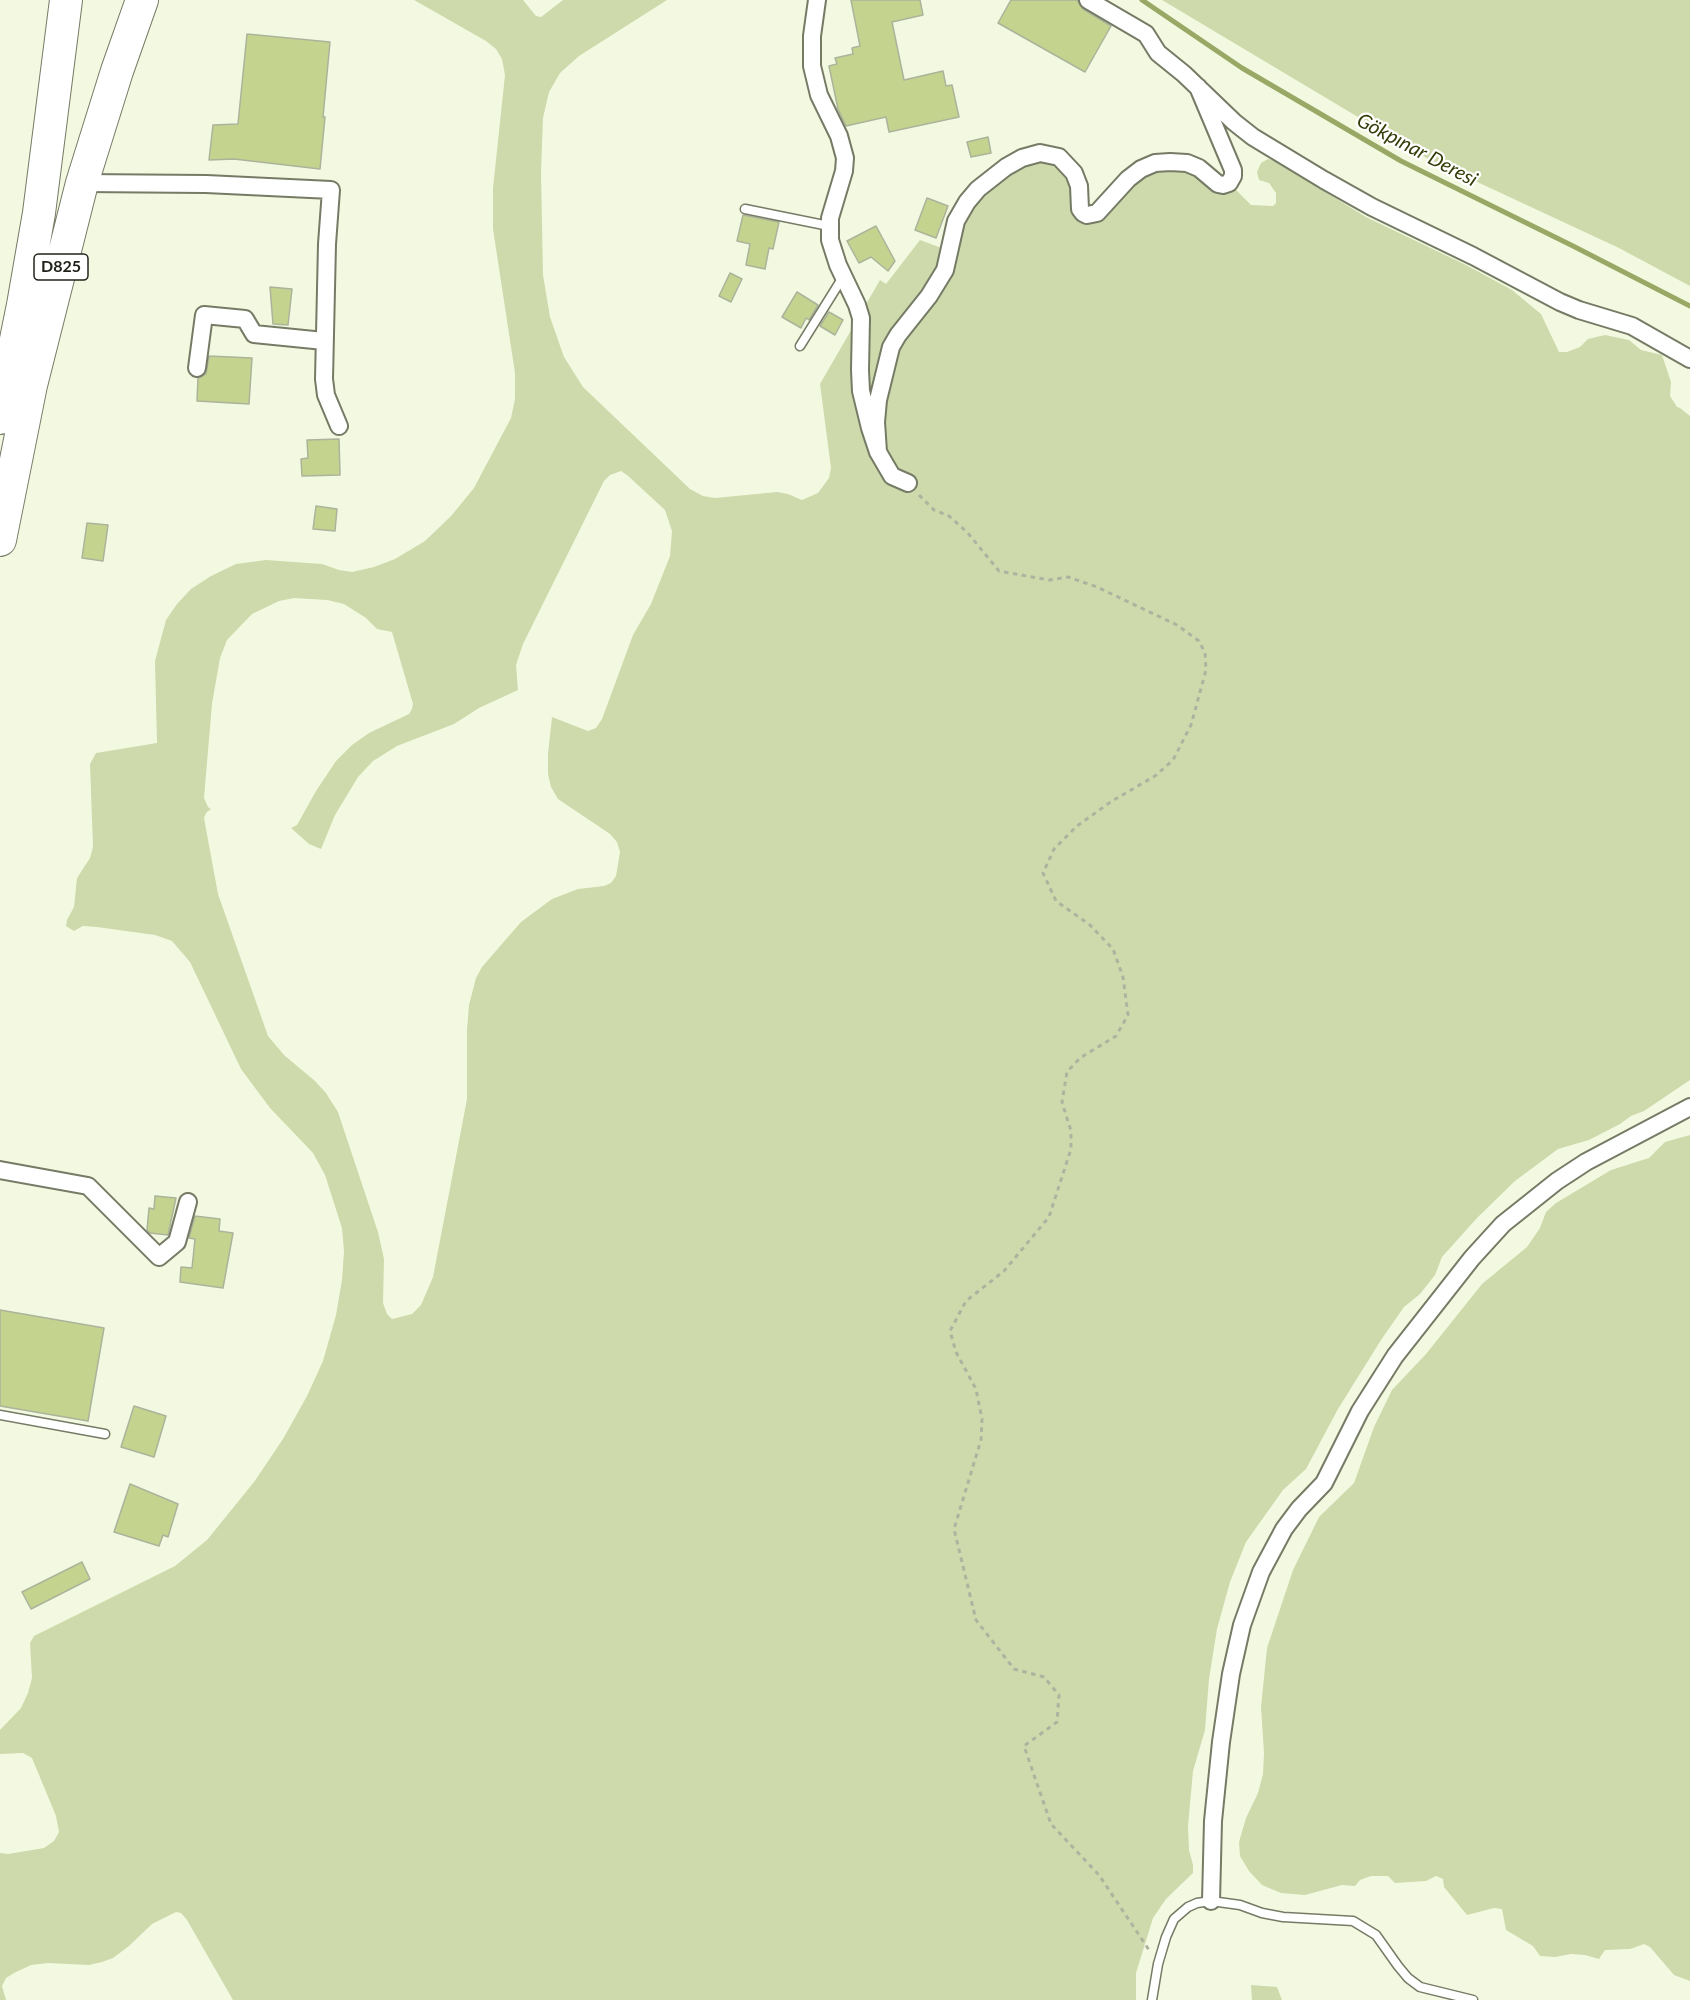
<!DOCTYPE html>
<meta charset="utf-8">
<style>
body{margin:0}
canvas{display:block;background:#f3f9e0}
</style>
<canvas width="1690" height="2000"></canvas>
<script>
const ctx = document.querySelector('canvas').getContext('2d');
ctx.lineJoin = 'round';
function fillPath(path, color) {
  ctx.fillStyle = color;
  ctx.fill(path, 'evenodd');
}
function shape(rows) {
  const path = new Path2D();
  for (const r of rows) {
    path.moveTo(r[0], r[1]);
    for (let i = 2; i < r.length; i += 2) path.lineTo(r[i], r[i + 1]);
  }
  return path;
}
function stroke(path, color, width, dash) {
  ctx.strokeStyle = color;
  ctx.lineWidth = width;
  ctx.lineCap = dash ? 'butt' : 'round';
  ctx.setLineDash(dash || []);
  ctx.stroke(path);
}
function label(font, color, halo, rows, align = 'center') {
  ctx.font = font + ' Lato,sans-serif';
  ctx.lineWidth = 4.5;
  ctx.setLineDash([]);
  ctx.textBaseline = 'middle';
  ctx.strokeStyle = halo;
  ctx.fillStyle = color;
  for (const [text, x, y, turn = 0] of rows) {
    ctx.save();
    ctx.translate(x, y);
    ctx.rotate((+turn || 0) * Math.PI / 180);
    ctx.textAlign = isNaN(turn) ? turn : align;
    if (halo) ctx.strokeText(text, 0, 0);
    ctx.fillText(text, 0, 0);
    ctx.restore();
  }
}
fillPath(shape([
 [414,0,523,0,536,16,541,17,563,0,667,0,579,56,560,73,549,92,543,118,541,172,543,275,550,317,564,357,583,387,690,489,703,496,715,498,777,492,788,494,802,500,818,493,829,478,831,468,820,384,880,280,886,284,920,240,950,251,954,230,1006,167,1059,157,1081,210,1106,204,1165,162,1233,192,1235,189,1251,205,1273,206,1276,203,1276,193,1269,183,1259,180,1257,172,1261,163,1268,159,1275,161,1366,217,1468,266,1512,290,1541,314,1559,352,1567,352,1580,347,1588,339,1605,335,1629,340,1641,350,1662,355,1671,382,1670,396,1677,407,1680,408,1690,416,1690,1080,1644,1111,1631,1116,1620,1124,1589,1140,1558,1149,1515,1181,1477,1218,1442,1257,1435,1275,1420,1294,1404,1307,1381,1340,1338,1409,1306,1469,1283,1490,1246,1542,1230,1582,1217,1629,1209,1679,1205,1730,1193,1771,1188,1826,1189,1850,1193,1865,1193,1873,1166,1899,1153,1918,1136,1973,1136,2000,233,2000,187,1920,181,1913,176,1912,152,1924,129,1946,113,1958,102,1962,89,1965,48,1963,31,1965,14,1973,6,1978,2,1986,6,2000,0,2000,0,1853,8,1854,44,1848,54,1841,59,1832,56,1816,32,1758,23,1753,0,1754,0,1730,21,1708,28,1693,32,1678,30,1643,34,1636,175,1566,207,1540,254,1482,283,1439,307,1396,323,1361,336,1315,342,1280,344,1251,342,1228,325,1175,313,1153,270,1108,241,1069,190,962,172,941,155,935,97,927,83,926,74,931,66,926,67,920,74,907,77,878,90,858,93,847,90,764,96,753,157,743,155,661,166,620,177,604,191,589,211,576,236,564,266,560,322,564,339,570,352,572,374,567,395,559,425,541,451,516,474,488,511,418,515,399,515,373,493,229,493,188,505,75,502,59,496,49,486,41],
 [621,471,627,475,665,510,672,531,670,556,651,604,633,635,602,719,596,728,588,731,552,717,548,754,548,774,551,787,558,799,610,834,617,842,620,852,616,876,611,883,604,886,578,889,552,899,521,922,482,967,476,978,469,1005,467,1030,467,1099,433,1277,421,1305,412,1314,392,1319,387,1314,383,1303,384,1259,378,1232,338,1112,326,1093,315,1081,284,1055,268,1036,218,894,204,818,206,813,211,809,208,807,204,798,212,704,220,658,227,640,252,614,279,601,294,598,327,600,344,604,366,618,377,629,392,632,413,704,412,709,409,714,369,733,352,745,336,761,316,791,297,825,291,828,309,844,321,849,335,815,358,777,373,761,397,746,454,724,479,708,518,690,516,665,523,644,604,481,610,475],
 [1162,0,1690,0,1690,286,1619,248,1430,160],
 [1690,1135,1690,1981,1674,1975,1650,1947,1644,1944,1630,1949,1605,1950,1599,1959,1585,1955,1571,1954,1555,1957,1540,1956,1533,1946,1506,1930,1502,1909,1494,1908,1467,1915,1444,1887,1443,1879,1436,1876,1426,1881,1395,1883,1388,1876,1371,1876,1360,1880,1355,1886,1342,1885,1305,1895,1281,1893,1262,1885,1249,1871,1240,1856,1239,1842,1246,1818,1258,1793,1263,1774,1264,1753,1261,1707,1267,1648,1293,1570,1319,1517,1354,1483,1374,1427,1392,1390,1426,1354,1482,1284,1527,1247,1540,1228,1546,1212,1556,1203,1611,1170,1649,1158,1665,1142],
 [1251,1985,1277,1987,1282,2000,1252,2000]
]), '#cedaac');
stroke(shape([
 [1142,0,1242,68,1401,161,1573,246,1690,306]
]), '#99a865', 5);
const building = shape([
 [851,0,920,0,923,15,892,22,904,80,943,71,946,86,952,85,959,117,889,132,886,117,846,126,838,109,829,66,837,64,835,58,853,54,852,48,860,46,851,0],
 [1011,0,1077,0,1083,9,1111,26,1085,72,998,23,1011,0],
 [247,34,330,42,323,117,325,117,320,169,234,159,209,160,213,125,238,124,247,34],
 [988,137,991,153,971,157,967,142,988,137],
 [927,198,948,206,936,238,915,230,927,198],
 [743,215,779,222,773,249,769,248,765,269,746,265,750,244,737,241,743,215],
 [876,226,895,261,888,271,871,257,859,263,847,241,876,226],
 [730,273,742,279,731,302,719,296,730,273],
 [270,287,292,289,288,325,273,324,270,287],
 [797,292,818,305,809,320,806,318,801,328,782,317,797,292],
 [829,312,843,320,835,335,820,326,829,312],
 [209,356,252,358,249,404,197,401,198,378,206,374,209,356],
 [339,439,340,475,302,476,301,459,308,458,307,440,339,439],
 [316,506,337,509,335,531,313,529,316,506],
 [87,523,108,525,103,561,82,558,87,523],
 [155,1196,176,1198,168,1235,150,1233,147,1230,149,1208,154,1209,155,1196],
 [195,1216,220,1219,219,1231,233,1233,223,1288,180,1282,181,1267,192,1268,195,1239,189,1238,195,1216],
 [0,1310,104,1328,88,1421,0,1406,0,1310],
 [134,1406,166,1416,154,1457,121,1447,134,1406],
 [130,1484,178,1504,168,1537,163,1535,159,1546,114,1532,130,1484],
 [82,1562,90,1579,31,1609,22,1592,82,1562]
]);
fillPath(building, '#c4d48f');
stroke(building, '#acb39b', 1.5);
const lane = shape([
 [745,209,829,226],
 [800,346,843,277],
 [0,1415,105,1434],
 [1152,2000,1158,1964,1166,1937,1174,1919,1188,1907,1197,1903,1211,1901,1240,1905,1262,1913,1283,1917,1353,1921,1376,1935,1398,1966,1408,1978,1420,1987,1473,2000]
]);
const street = shape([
 [817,0,812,36,812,66,819,95,839,136,845,158,844,171,830,218,830,240,838,265,857,305,861,318,860,370,861,391,870,428,878,452,892,476,908,483],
 [1088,0,1146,34,1158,53,1184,74,1234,122,1253,137,1324,180,1372,207,1473,256,1560,302,1579,310,1632,326,1690,359],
 [82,183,206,184,331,190,327,244,324,379,326,395,339,426],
 [197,368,204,315,245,319,254,334,324,341],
 [878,452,876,422,878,400,891,347,898,335,929,296,945,270,956,221,967,202,978,189,1006,167,1022,158,1040,153,1059,157,1074,173,1079,186,1080,209,1083,213,1087,215,1097,213,1128,179,1141,169,1155,163,1170,162,1187,163,1199,168,1218,184,1223,185,1229,183,1233,176,1233,170,1198,87],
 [0,1170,88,1186,159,1257,177,1242,188,1202],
 [1211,1901,1213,1821,1221,1742,1231,1674,1242,1625,1261,1572,1284,1529,1299,1509,1324,1483,1360,1411,1395,1356,1472,1258,1503,1224,1557,1181,1586,1162,1690,1107]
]);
const highway = shape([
 [0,418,23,305,39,213,66,0],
 [0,540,31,385,82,183,117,71,142,0]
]);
stroke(lane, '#757b65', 11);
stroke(street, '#757b65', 20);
stroke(highway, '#757b65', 34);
stroke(shape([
 [919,495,934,510,949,516,967,532,999,571,1049,580,1068,577,1097,587,1177,625,1199,641,1205,653,1206,670,1191,725,1173,760,1155,776,1112,801,1077,826,1054,849,1043,873,1056,901,1090,925,1113,949,1123,977,1128,1015,1116,1036,1080,1058,1067,1072,1062,1102,1071,1131,1071,1149,1049,1217,1004,1271,966,1301,950,1331,956,1352,976,1389,982,1419,981,1440,954,1529,976,1620,1014,1669,1044,1677,1059,1695,1057,1722,1024,1746,1051,1824,1099,1875,1149,1950]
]), '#aeb39f', 3, [4.5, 4.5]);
stroke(lane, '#fff', 8);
stroke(street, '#fff', 16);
stroke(highway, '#fff', 32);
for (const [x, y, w] of [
 [61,267,54]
]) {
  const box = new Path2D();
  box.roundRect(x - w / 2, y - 13, w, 26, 4.5);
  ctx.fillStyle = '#fff';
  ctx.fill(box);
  stroke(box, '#20231a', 1.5);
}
label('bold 16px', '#20231a', null, [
 ["D825",61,267]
]);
label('italic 20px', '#343d08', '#fff', [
 ["Gökpınar Deresi",1417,150,28]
]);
</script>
